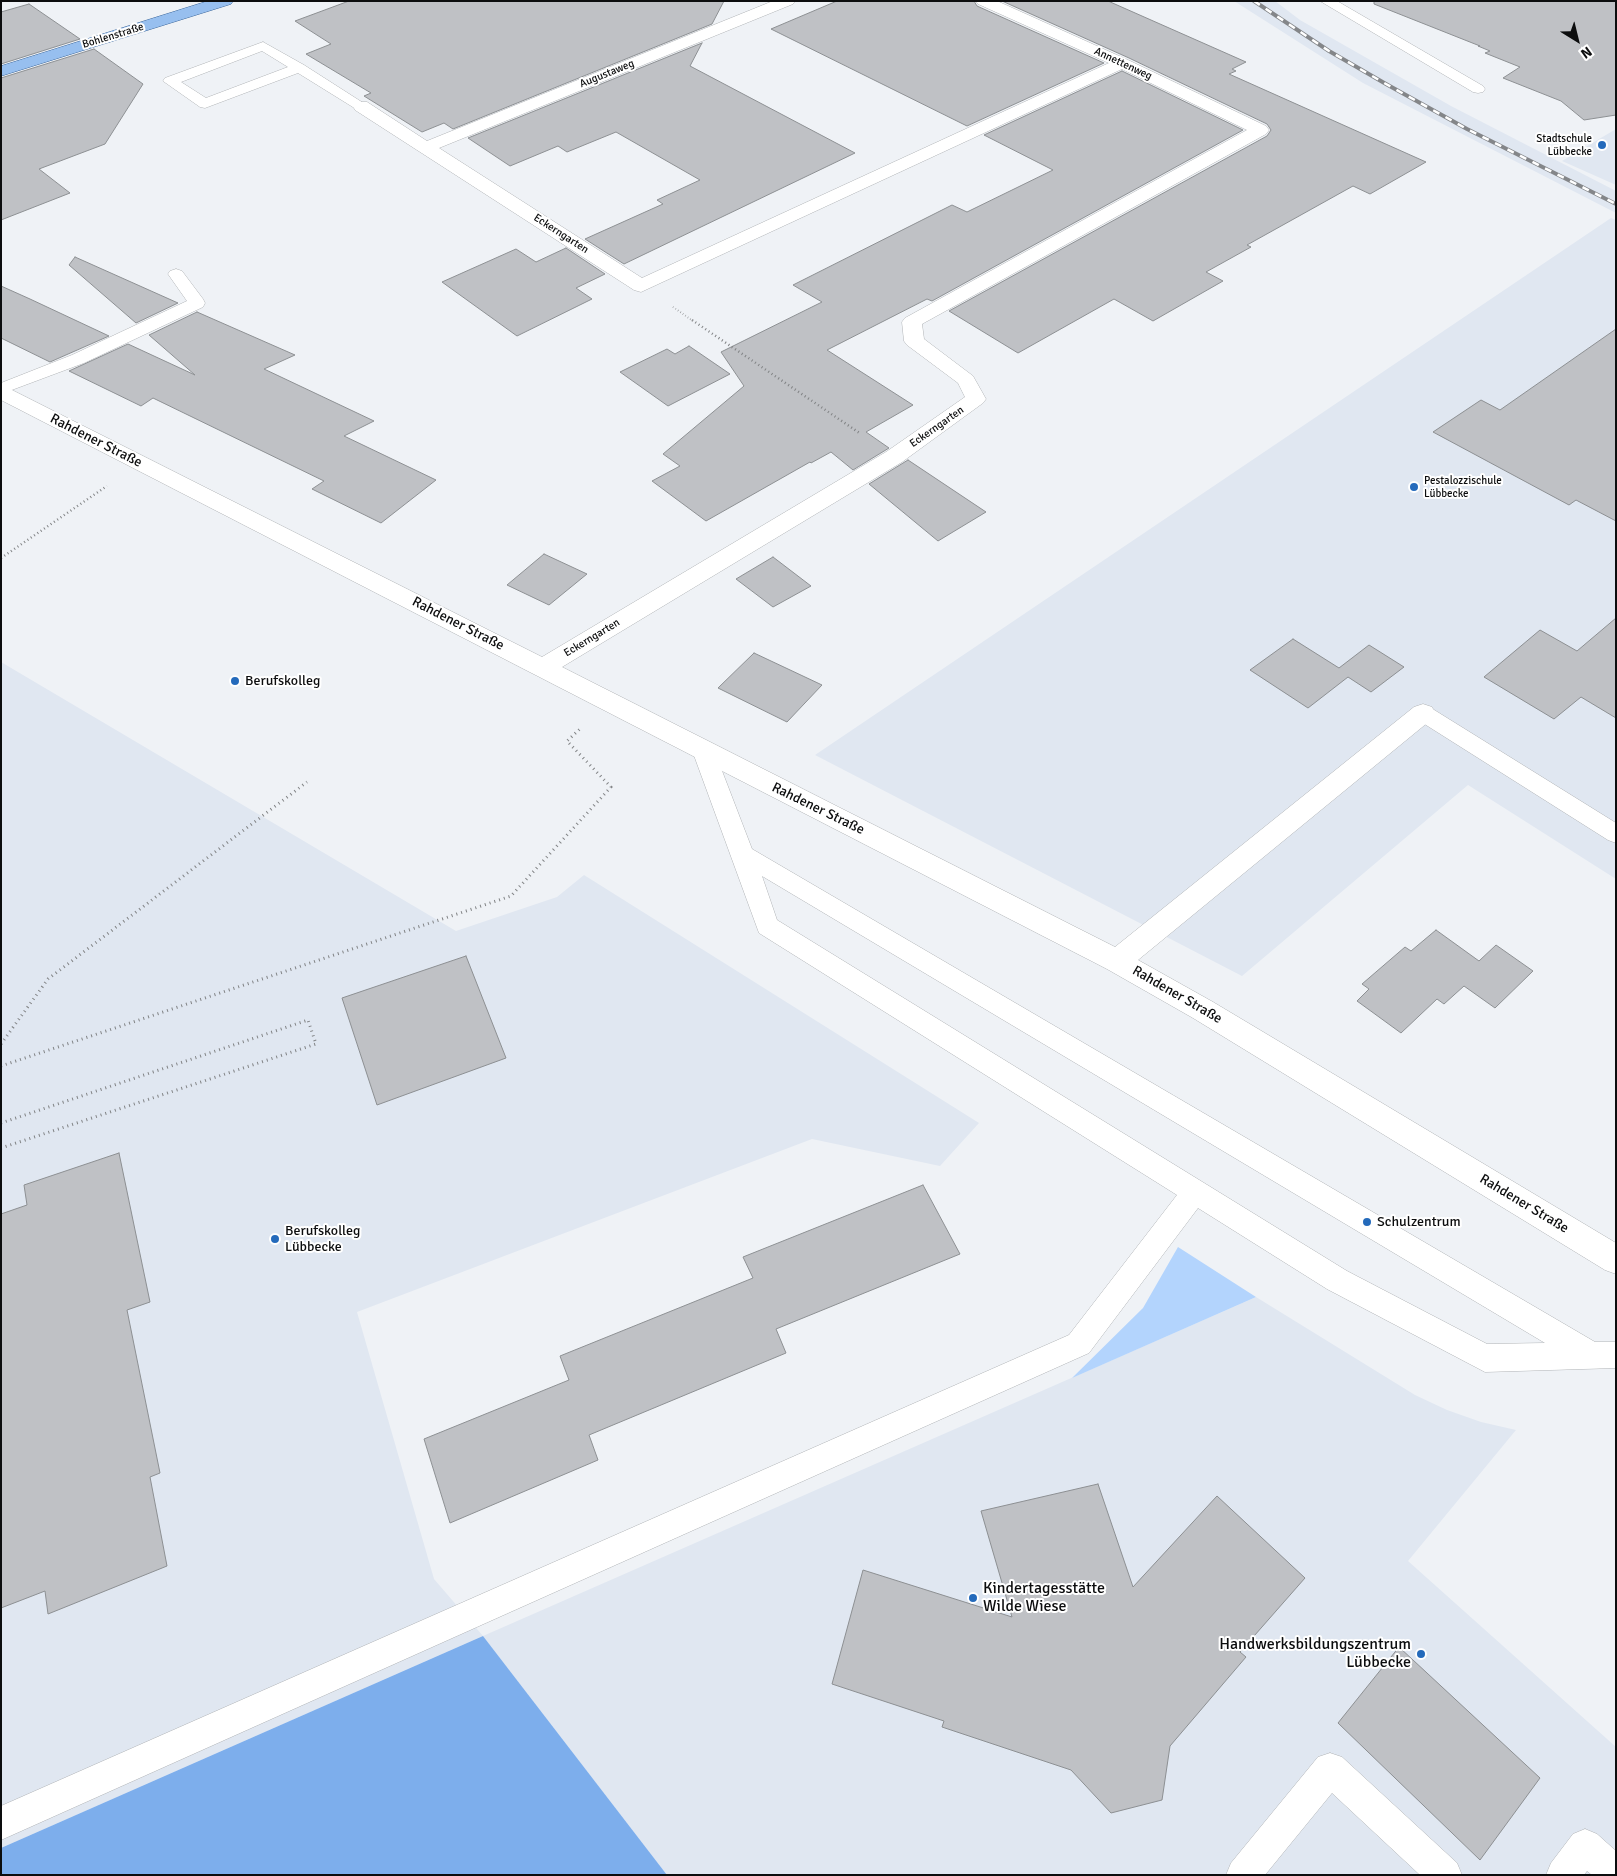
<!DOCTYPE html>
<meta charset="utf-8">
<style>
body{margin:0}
#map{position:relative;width:1617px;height:1876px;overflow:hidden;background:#eff2f6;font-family:Signika,sans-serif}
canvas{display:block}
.frame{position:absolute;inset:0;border:2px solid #0c0d0e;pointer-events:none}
.north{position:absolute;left:1552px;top:15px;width:50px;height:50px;-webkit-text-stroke:4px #fff;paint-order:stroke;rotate:144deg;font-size:14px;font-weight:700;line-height:20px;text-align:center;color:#0c0d0e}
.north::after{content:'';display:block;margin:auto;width:18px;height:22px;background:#0c0d0e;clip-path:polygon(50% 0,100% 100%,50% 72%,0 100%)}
</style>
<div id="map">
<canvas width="1617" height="1876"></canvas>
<div class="frame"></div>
<div class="north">N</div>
</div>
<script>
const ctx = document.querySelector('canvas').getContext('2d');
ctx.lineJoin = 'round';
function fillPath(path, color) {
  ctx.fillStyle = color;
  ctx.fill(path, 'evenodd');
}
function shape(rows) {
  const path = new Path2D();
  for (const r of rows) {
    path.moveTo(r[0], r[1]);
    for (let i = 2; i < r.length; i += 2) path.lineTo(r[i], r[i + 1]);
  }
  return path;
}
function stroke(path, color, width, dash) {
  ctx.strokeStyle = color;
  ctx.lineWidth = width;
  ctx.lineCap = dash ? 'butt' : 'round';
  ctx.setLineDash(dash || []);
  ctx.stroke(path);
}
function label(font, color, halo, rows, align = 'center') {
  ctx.font = font + ' Signika,sans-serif';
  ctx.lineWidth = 4;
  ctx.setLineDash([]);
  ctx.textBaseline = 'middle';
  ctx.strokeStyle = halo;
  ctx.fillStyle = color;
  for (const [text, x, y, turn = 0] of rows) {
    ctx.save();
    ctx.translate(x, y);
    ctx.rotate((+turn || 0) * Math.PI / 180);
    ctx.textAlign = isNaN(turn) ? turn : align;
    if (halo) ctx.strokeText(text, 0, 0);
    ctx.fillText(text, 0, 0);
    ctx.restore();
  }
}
fillPath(shape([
 [1234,1,1275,1,1300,20,1451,106,1616,191,1616,213,1363,83],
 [1616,129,1616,185,1562,161],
 [1611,218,1616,220,1616,879,1468,785,1242,976,815,755],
 [1,662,456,931,557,897,584,875,979,1123,940,1166,812,1139,357,1312,434,1579,483,1636,1256,1297,1415,1395,1447,1410,1481,1422,1516,1430,1408,1561,1616,1747,1616,1875,667,1875,483,1636,1,1848]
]), '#e0e7f1');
fillPath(shape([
 [1178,1247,1256,1297,1072,1378,1143,1308]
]), '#b3d4fd');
fillPath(shape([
 [483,1636,667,1875,1,1875,1,1848]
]), '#7daeec');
const building = shape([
 [349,1,724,1,712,24,453,129,444,123,422,132,364,96,371,93,306,54,331,44,295,21,349,1],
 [837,1,974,1,977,6,1104,63,967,126,771,29,837,1],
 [1002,1,1108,1,1246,62,1232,69,1236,71,1229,74,1426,162,1370,194,1353,186,1247,245,1251,247,1206,272,1223,281,1153,321,1114,299,1018,353,949,311,1267,136,1271,130,1267,124,1129,58,1002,1],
 [1374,1,1616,1,1616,115,1584,120,1561,101,1503,78,1520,67,1485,53,1490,51,1478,46,1480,46,1374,4,1374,1],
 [29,4,80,39,1,64,1,12,29,4],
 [702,43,690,66,855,153,624,264,585,239,663,204,657,200,700,180,616,132,567,152,558,146,510,166,468,138,702,43],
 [94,49,143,84,105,144,39,169,70,193,1,220,1,78,94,49],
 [1122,71,1243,130,932,301,927,299,827,350,913,405,866,432,889,448,853,470,831,452,811,463,810,462,706,521,652,481,680,466,663,454,744,386,721,352,822,302,793,285,952,205,967,212,1053,170,984,135,1122,71],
 [566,248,605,274,576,288,592,299,517,336,442,282,516,249,536,262,566,248],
 [75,257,178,303,136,323,69,265,75,257],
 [1,286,30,299,109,336,50,362,1,338,1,286],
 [197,312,295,355,264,369,374,421,344,436,436,480,381,523,312,489,324,481,153,398,141,406,69,371,128,344,195,375,149,335,197,312],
 [1616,329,1616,521,1576,500,1569,505,1433,432,1481,400,1500,410,1616,329],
 [689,346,730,374,668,406,620,372,667,349,675,354,689,346],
 [908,460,986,512,938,541,869,484,908,460],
 [544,554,587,574,549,605,507,585,544,554],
 [773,557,811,586,773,607,736,579,773,557],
 [1616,618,1616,718,1581,697,1554,719,1484,677,1540,630,1577,651,1616,618],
 [1293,639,1339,668,1369,645,1404,667,1371,692,1348,677,1308,708,1250,670,1293,639],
 [754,653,822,685,787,722,718,688,754,653],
 [1436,930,1479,961,1496,945,1533,971,1495,1008,1464,986,1444,1004,1437,999,1401,1033,1357,1001,1369,989,1362,984,1405,947,1411,951,1436,930],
 [466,956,506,1058,377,1105,342,998,466,956],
 [119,1153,150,1302,127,1310,160,1473,150,1477,167,1566,48,1614,45,1591,1,1608,1,1214,27,1205,24,1185,119,1153],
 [923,1185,960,1254,776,1329,786,1353,589,1435,598,1460,450,1523,424,1439,569,1380,560,1356,753,1278,743,1257,923,1185],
 [1098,1484,1133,1587,1217,1496,1305,1578,1240,1652,1246,1657,1170,1746,1162,1800,1111,1813,1071,1770,942,1727,944,1721,832,1684,863,1570,1012,1617,981,1511,1098,1484],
 [1399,1647,1540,1778,1480,1860,1338,1723,1399,1647]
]);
fillPath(building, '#bfc1c5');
stroke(building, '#8d9093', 1);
const lane = shape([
 [1320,1,1337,1,1483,86,1485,89,1483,92,1478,93,1473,92,1320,1],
 [263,42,304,65,368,106,366,109,361,110,356,109,298,73,205,108,200,107,163,81,165,78,263,42],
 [262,51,288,67,206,98,181,82,262,51],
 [176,269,182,271,203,299,205,303,203,307,84,363,1,394,1,383,72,355,187,301,168,274,170,271,176,269],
 [1423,705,1431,708,1616,823,1616,843,1608,840,1415,718,1412,713,1415,708,1423,705],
 [703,742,711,744,714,750,752,849,1595,1342,1616,1342,1616,1368,1485,1372,1327,1289,1198,1208,1089,1353,1,1840,1,1806,1069,1335,1177,1195,759,933,692,750,695,744,703,742],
 [762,876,1545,1343,1487,1344,1347,1271,777,920,762,876],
 [1330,1753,1342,1757,1457,1863,1462,1875,1420,1875,1332,1793,1265,1875,1226,1875,1231,1863,1318,1757,1330,1753],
 [1585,1829,1597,1834,1616,1851,1616,1875,1592,1875,1587,1871,1584,1875,1546,1875,1551,1863,1573,1834,1585,1829]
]);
const street = shape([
 [773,1,795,1,793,4,439,148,642,278,1109,63,978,4,976,1,997,1,1128,60,1266,126,1269,130,1266,134,922,324,924,339,973,376,986,399,983,403,902,462,562,667,1115,947,1414,707,1423,704,1432,707,1435,713,1432,719,1138,960,1213,1002,1616,1243,1616,1274,1605,1270,1193,1018,1107,969,1,400,1,386,8,388,542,657,886,452,965,397,958,383,907,345,904,341,902,322,905,318,1247,130,1122,69,641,292,634,290,355,110,353,106,355,102,367,102,427,141,773,1]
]);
const primary = shape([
 [208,1,233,1,231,4,1,76,1,66,208,1]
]);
stroke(lane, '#b1b4b7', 1);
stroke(street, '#b1b4b7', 1);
stroke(primary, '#3a659a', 1);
stroke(shape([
 [673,307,693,321]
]), '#818385', 2, [0.5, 2.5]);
stroke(shape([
 [692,320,861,434],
 [1,558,107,486]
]), '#818385', 2.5, [1, 3]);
stroke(shape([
 [1,1044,48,979,307,782],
 [1,1066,511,896,611,787,567,741,581,728],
 [1,1123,308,1020,316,1044,1,1148]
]), '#818385', 3, [1, 4]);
fillPath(lane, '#fff');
fillPath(street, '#fff');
fillPath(primary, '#97bfef');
const rail = shape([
 [1254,1,1329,51,1386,84,1467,129,1616,204]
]);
stroke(rail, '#848689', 4);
stroke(rail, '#fff', 2.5, [7]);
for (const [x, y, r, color] of [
 [1602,145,5,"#246abb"],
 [1414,487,5,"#246abb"],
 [235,681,5,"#246abb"],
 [1367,1222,5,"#246abb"],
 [275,1239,5,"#246abb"],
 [973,1598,5,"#246abb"],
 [1421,1654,5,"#246abb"]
]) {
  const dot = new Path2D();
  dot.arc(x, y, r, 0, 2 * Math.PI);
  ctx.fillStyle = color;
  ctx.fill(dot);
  stroke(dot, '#fff', 2);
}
label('11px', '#0c0d0e', '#fff', [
 ["Bohlenstraße",113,36,-17],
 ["Annettenweg",1123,64,25],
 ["Augustaweg",607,74,-22],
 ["Eckerngarten",561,234,33],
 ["Eckerngarten",937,427,-35],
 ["Eckerngarten",592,638,-31]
]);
label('11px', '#0c0d0e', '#fff', [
 ["Stadtschule",1592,139],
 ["Lübbecke",1592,152],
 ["Pestalozzischule",1424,481,"left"],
 ["Lübbecke",1424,494,"left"]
], 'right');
label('14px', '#0c0d0e', '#fff', [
 ["Rahdener Straße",96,441,27],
 ["Rahdener Straße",458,624,27],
 ["Rahdener Straße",818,809,26],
 ["Rahdener Straße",1177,995,30],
 ["Rahdener Straße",1524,1204,31]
]);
label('14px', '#0c0d0e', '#fff', [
 ["Berufskolleg",245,681],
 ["Schulzentrum",1377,1222],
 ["Berufskolleg",285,1231],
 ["Lübbecke",285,1247]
], 'left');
label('16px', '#0c0d0e', '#fff', [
 ["Kindertagesstätte",983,1589],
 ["Wilde Wiese",983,1607],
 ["Handwerksbildungszentrum",1411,1645,"right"],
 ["Lübbecke",1411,1663,"right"]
], 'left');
</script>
